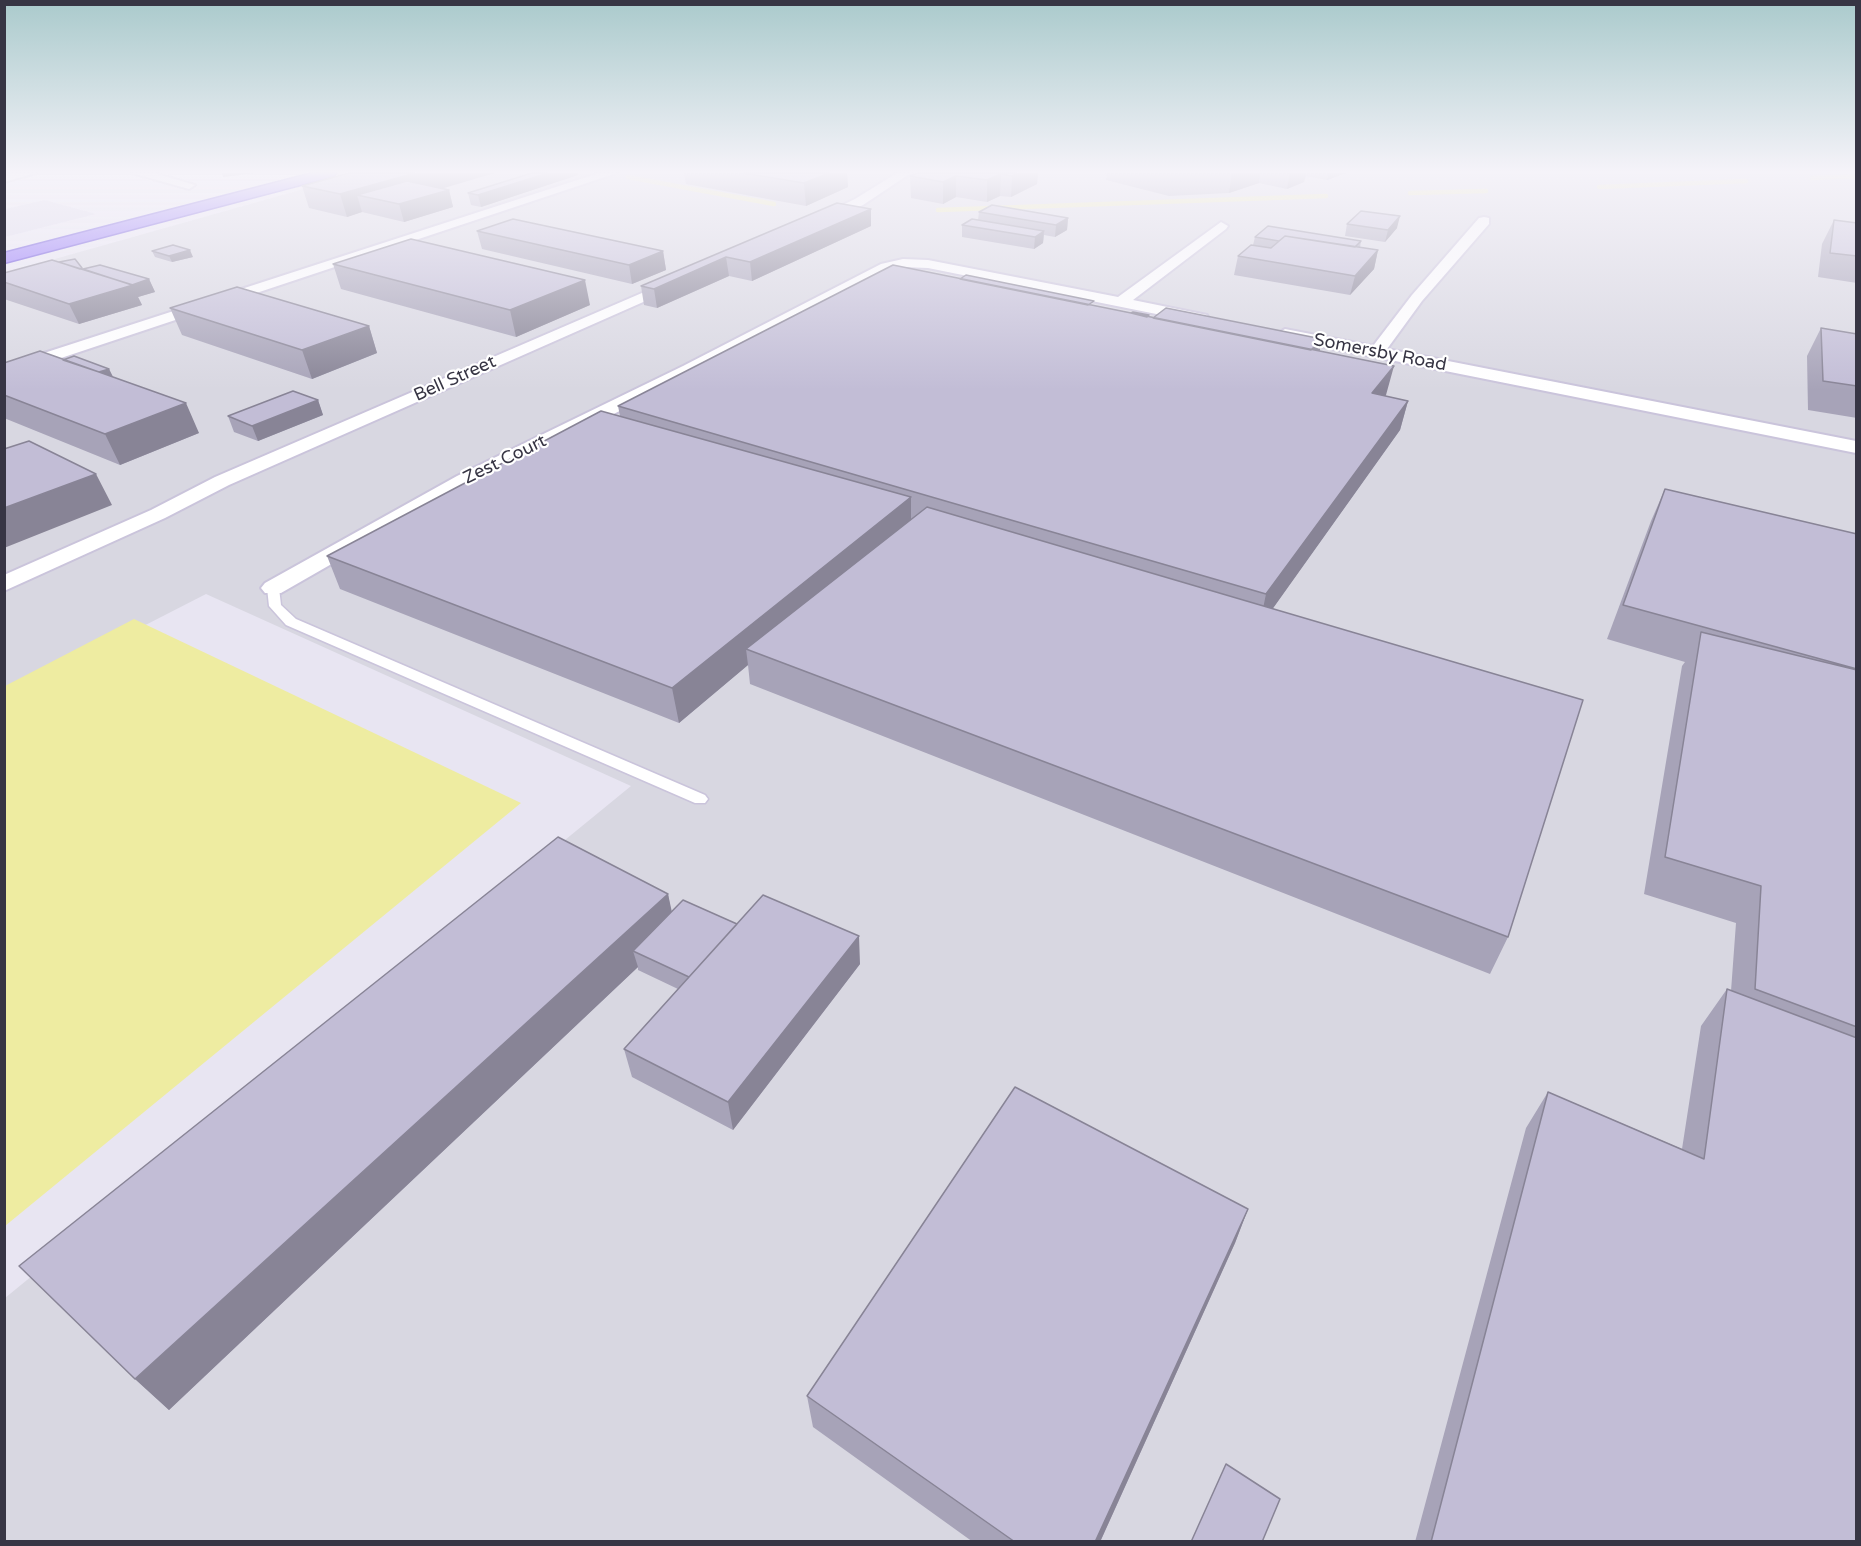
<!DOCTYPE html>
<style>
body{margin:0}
#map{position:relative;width:1861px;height:1546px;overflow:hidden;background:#e8e5f2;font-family:"Varela Round",sans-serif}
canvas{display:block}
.frame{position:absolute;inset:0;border:6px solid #373544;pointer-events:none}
</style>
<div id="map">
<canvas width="1861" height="1546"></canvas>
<div class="frame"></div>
</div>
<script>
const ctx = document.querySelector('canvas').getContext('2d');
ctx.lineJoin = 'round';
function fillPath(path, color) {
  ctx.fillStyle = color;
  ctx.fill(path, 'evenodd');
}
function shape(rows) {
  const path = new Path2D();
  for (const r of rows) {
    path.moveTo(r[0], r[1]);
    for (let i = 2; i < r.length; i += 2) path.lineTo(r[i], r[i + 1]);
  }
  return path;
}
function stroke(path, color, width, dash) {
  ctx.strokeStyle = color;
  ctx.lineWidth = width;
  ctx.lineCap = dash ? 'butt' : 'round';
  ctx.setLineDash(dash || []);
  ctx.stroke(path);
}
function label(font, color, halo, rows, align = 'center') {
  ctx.font = font + ' "Varela Round",sans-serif';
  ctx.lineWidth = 4.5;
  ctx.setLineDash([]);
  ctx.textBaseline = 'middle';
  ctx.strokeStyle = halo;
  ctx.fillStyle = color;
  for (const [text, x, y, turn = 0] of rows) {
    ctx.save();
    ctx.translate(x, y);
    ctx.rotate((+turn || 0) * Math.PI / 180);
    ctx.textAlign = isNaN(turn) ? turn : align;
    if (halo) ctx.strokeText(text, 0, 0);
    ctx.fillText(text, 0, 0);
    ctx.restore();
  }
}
fillPath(shape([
 [45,200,96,214,5,237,5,209]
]), '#dbd7ea');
fillPath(shape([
 [360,173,1856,173,1856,1541,5,1541,5,1298,631,786,206,594,5,697,5,273]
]), '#d8d7e1');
fillPath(shape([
 [134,619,521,803,5,1226,5,686]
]), '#eeeca1');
stroke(shape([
 [628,177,774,204],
 [1812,178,1856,176],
 [1599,187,1746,181],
 [1410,193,1486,191],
 [938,210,1326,196]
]), '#eeeca1', 4.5);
const service = shape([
 [273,584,279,588,281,605,296,619,705,795,708,799,705,803,695,803,286,625,269,606,267,588,273,584]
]);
const minor = shape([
 [14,173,36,173,4,182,4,175,14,173],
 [132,173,154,173,195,185,189,189,132,173],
 [599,173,617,173,4,377,4,366,599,173],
 [897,173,911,173,863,205,820,224,810,224,809,221,855,199,897,173],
 [1484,217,1489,218,1489,224,1422,301,1387,349,1856,441,1856,453,1285,339,1277,334,1285,329,1373,346,1412,295,1479,218,1484,217],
 [1221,222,1228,226,1226,229,1133,300,1207,315,1209,318,1207,321,1201,323,928,268,903,267,891,270,695,374,471,484,281,593,265,593,261,588,265,583,457,476,683,366,881,264,903,259,928,260,1118,297,1221,222],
 [679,277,686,281,684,284,229,485,165,518,4,591,4,575,151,510,215,477,679,277]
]);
const motorway = shape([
 [313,173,336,173,334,176,4,263,4,253,313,173]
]);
stroke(service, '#cac4db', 3);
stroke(minor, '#cac4db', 4);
stroke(motorway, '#5737d9', 3);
fillPath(service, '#fff');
fillPath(minor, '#fff');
fillPath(motorway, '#8967fa');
fillPath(shape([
 [532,173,578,173,578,175,481,207,471,205,468,193],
 [684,173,847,173,848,187,806,206,686,184],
 [916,173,1038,173,1037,184,1011,197,1000,196,987,202,956,197,943,204,911,198,910,176],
 [1104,173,1346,173,1327,180,1306,176,1304,182,1287,189,1259,183,1229,193,1169,196,1106,180,1107,174],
 [302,186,443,188,449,190,453,207,404,222,362,212,347,217,309,208],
 [871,209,871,226,752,281,729,276,657,308,644,305,641,286],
 [979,212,1068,218,1067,230,1055,237,1044,235,1043,243,1034,249,962,237,962,225,978,220],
 [1834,220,1857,223,1857,283,1818,277,1822,244],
 [1347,224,1397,228,1385,242,1345,236],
 [477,231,663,251,666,270,632,284,482,249],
 [1255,237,1361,241,1360,248,1378,250,1374,269,1350,295,1234,275,1238,256,1253,245],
 [152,251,193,257,172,262,155,257],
 [75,259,83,269,149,279,155,292,138,297,142,305,79,324,4,299,4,273],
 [333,264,590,305,516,337,341,289],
 [1093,306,1131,313,1149,315,1149,317,1322,339,1319,351,1386,395,1385,396,1408,401,1400,430,1272,609,1508,937,1490,974,750,684,748,665,679,723,340,589,327,556,620,416,618,406],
 [170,308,369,326,377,353,312,379,182,335],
 [1821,328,1857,334,1857,418,1808,410,1807,356],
 [4,363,109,369,113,377,199,433,120,465,4,418],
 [318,400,323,415,258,441,234,432,228,416],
 [1665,489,1857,534,1857,1542,1415,1542,1526,1128,1548,1092,1682,1149,1701,1026,1727,989,1731,991,1736,923,1644,894,1682,666,1685,662,1607,639,1651,521],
 [668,894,671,912,737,924,860,964,733,1130,632,1077,624,1049,678,989,638,970,638,967,169,1410,135,1379],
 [1248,1209,1235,1243,1100,1542,973,1542,813,1427,807,1396]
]), '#a7a3b8');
fillPath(shape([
 [222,173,256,173,223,177],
 [415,173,495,173,393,203,357,195,362,212,347,217,340,194],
 [548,173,578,173,578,175,481,207,478,195],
 [829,173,847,173,848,187,806,206,804,183],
 [1017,173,1038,173,1037,184,1011,197,1012,176],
 [1232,173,1260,173,1259,183,1229,193],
 [1290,173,1306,173,1304,182,1287,189],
 [1329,173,1346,173,1327,180],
 [1001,174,1000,196,987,202,987,180],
 [956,176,956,197,943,204,943,182],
 [449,190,453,207,404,222,399,204],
 [871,209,871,226,752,281,750,262],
 [1400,216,1397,228,1385,242,1388,230],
 [1068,218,1067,230,1055,237,1056,225],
 [1044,231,1043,243,1034,249,1035,237],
 [190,250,193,257,172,262,169,256],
 [1378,250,1374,269,1350,295,1355,276],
 [663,251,666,270,632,284,629,265],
 [726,257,729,276,657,308,654,289],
 [149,279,155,292,138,297,142,305,79,324,69,304],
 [585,280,590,305,516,337,510,310],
 [369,326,377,353,312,379,302,350],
 [1322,339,1318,360,1306,355],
 [1394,366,1386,395,1365,423,1372,393],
 [109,369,116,383,82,378],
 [318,400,323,415,258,441,252,426],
 [1408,401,1400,430,1259,628,1266,594],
 [186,403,199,433,120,465,105,434],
 [96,474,112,505,4,548,4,508],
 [911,497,911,529,746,649,748,665,679,723,672,688],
 [668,894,676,931,633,951,638,967,169,1410,135,1379],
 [859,936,860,964,733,1130,728,1102],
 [1248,1209,1235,1243,1100,1542,1095,1542]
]), '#888496');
const building = shape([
 [349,173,415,173,340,194,302,186,349,173],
 [532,173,548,173,478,195,468,193,532,173],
 [743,173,829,173,804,183,743,173],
 [918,173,1017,173,1012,176,1001,174,987,180,956,176,943,182,910,176,918,173],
 [407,181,449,190,399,204,357,195,407,181],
 [837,203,871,209,750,262,726,257,654,289,641,286,837,203],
 [992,205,1068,218,1056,225,979,212,992,205],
 [1361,211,1400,216,1388,230,1347,224,1361,211],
 [513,219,663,251,629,265,477,231,513,219],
 [972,219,1044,231,1035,237,962,225,972,219],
 [1834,220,1857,223,1857,256,1830,253,1834,220],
 [1268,226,1361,241,1355,247,1285,236,1279,241,1255,237,1268,226],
 [1285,236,1378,250,1355,276,1238,256,1251,245,1271,248,1285,236],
 [411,239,585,280,510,310,333,264,411,239],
 [173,245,190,250,169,256,152,251,173,245],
 [75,259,82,268,80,269,59,262,75,259],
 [52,260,133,285,69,304,4,282,4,273,52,260],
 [100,265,149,279,132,285,83,269,100,265],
 [893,265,1394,366,1372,393,1408,401,1266,594,618,406,893,265],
 [966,275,1094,301,1088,305,960,279,966,275],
 [237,287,369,326,302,350,170,308,237,287],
 [1166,308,1322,339,1311,350,1153,318,1166,308],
 [1133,312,1149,315,1147,317,1131,313,1133,312],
 [1821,328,1857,334,1857,386,1823,381,1821,328],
 [40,351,186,403,105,434,4,395,4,363,40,351],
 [74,356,109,369,99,372,63,360,74,356],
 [293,391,318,400,252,426,228,416,293,391],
 [601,411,911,497,672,688,327,556,601,411],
 [29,441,96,474,4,508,4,449,29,441],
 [1665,489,1857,534,1857,669,1623,605,1665,489],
 [927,507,1583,700,1508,937,746,649,927,507],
 [1701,632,1857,670,1857,1027,1755,989,1761,886,1665,857,1701,632],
 [558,837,668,894,135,1379,19,1266,558,837],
 [763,895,859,936,728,1102,624,1049,763,895],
 [683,900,737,924,689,977,633,951,683,900],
 [1727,989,1857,1038,1857,1542,1431,1542,1548,1092,1704,1159,1727,989],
 [1015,1087,1248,1209,1095,1542,1015,1542,807,1396,1015,1087],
 [1226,1464,1280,1499,1262,1542,1191,1542,1226,1464]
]);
fillPath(building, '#c2bdd6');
stroke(building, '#888496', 1.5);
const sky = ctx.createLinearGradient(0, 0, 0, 390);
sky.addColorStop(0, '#aacacc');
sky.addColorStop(0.44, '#f5f3f9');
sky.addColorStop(1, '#f5f3f900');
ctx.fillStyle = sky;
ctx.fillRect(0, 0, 1861, 390);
label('18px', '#373544', '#fff', [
 ["Somersby Road",1380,353,11],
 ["Bell Street",455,379,-24],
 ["Zest Court",505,460,-26]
]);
</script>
